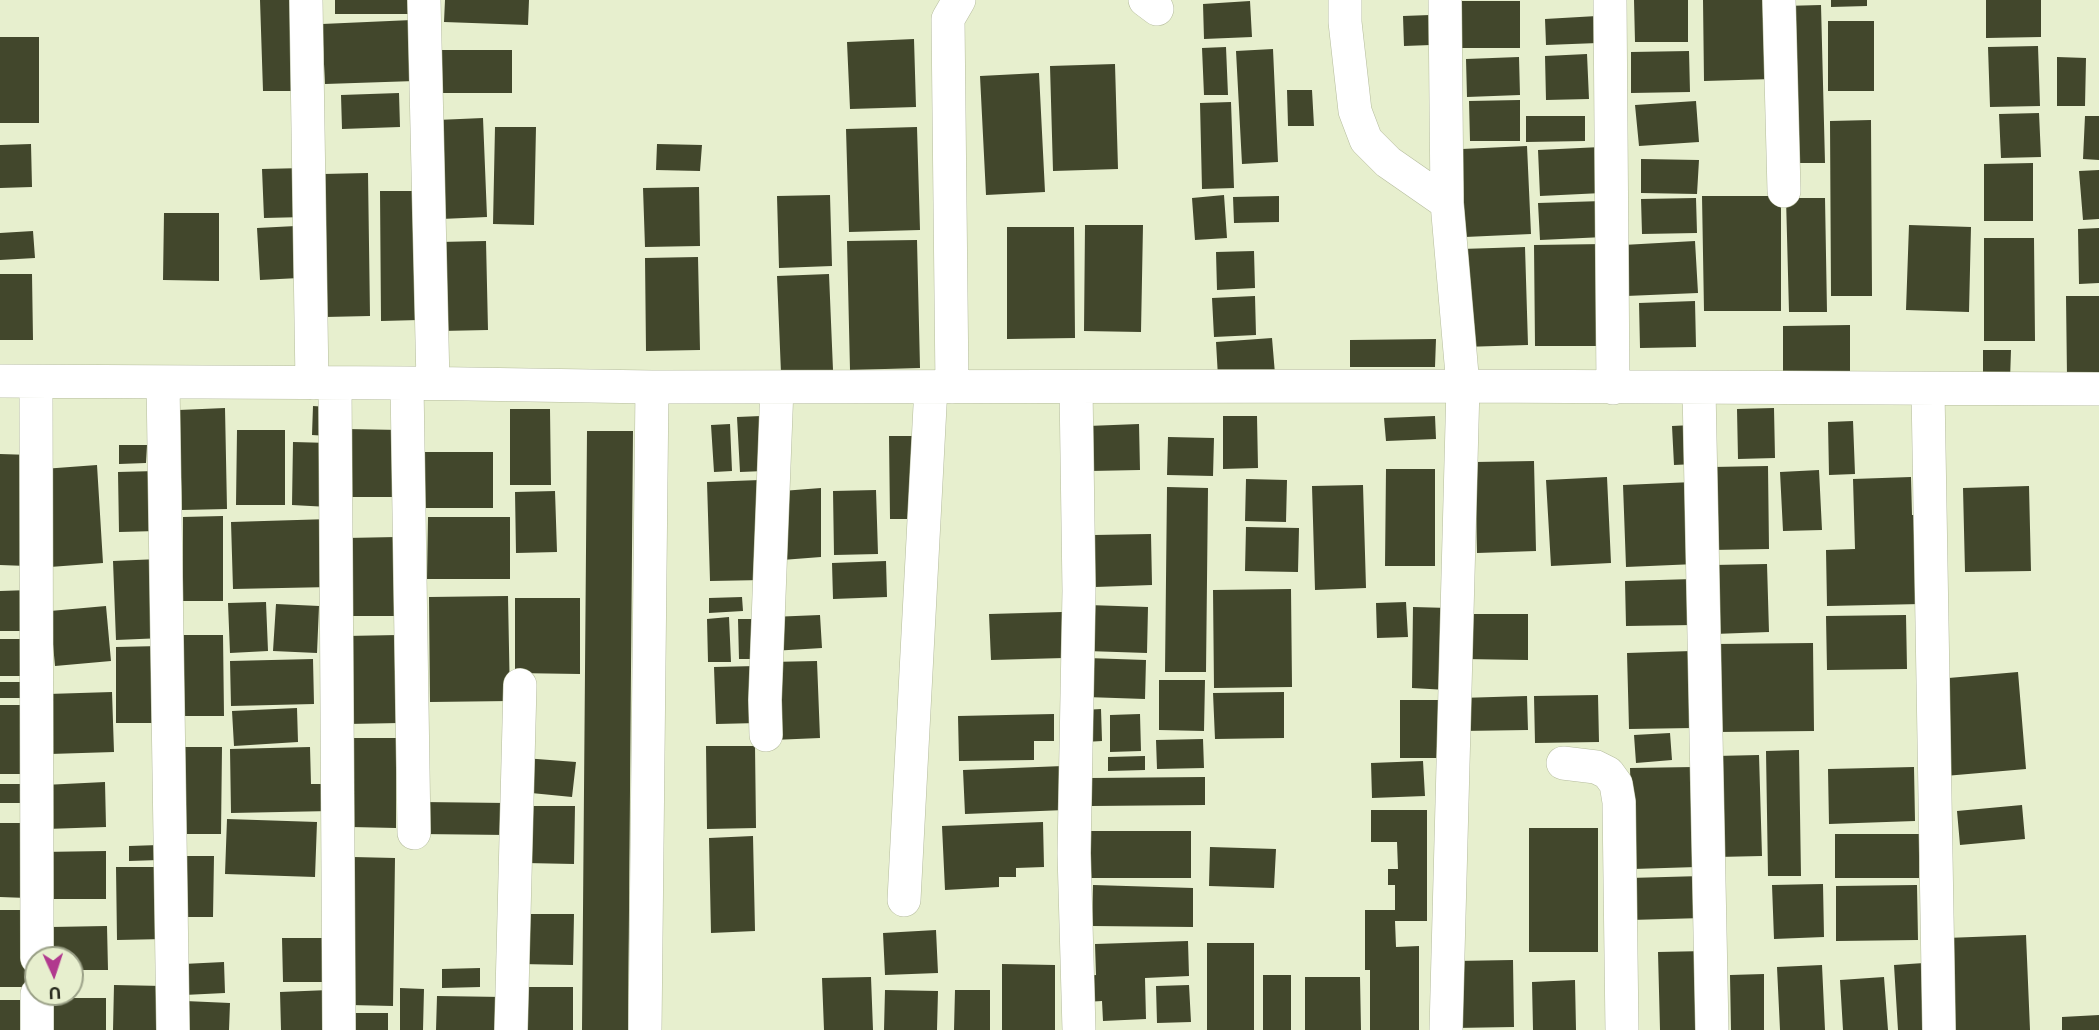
<!DOCTYPE html>
<style>
body{margin:0}
#map{position:relative;width:2099px;height:1030px;overflow:hidden;background:#e7efce;font-family:Montserrat,sans-serif}
canvas{display:block}
.north{position:absolute;left:24px;top:946px;width:60px;height:60px;box-sizing:border-box;background:#e7efce;border:2px solid #9ba188;border-radius:50%;rotate:177deg;font-size:16px;font-weight:700;line-height:24px;text-align:center;color:#292c20}
.north::after{content:'';display:block;margin:auto;width:21px;height:27px;background:#b1398e;clip-path:polygon(50% 0,100% 100%,50% 72%,0 100%)}
</style>
<div id="map">
<canvas width="2099" height="1030"></canvas>
<div class="north">U</div>
</div>
<script>
const ctx = document.querySelector('canvas').getContext('2d');
ctx.lineJoin = 'round';
function fillPath(path, color) {
  ctx.fillStyle = color;
  ctx.fill(path, 'evenodd');
}
function shape(rows) {
  const path = new Path2D();
  for (const r of rows) {
    path.moveTo(r[0], r[1]);
    for (let i = 2; i < r.length; i += 2) path.lineTo(r[i], r[i + 1]);
  }
  return path;
}
function stroke(path, color, width, dash) {
  ctx.strokeStyle = color;
  ctx.lineWidth = width;
  ctx.lineCap = dash ? 'butt' : 'round';
  ctx.setLineDash(dash || []);
  ctx.stroke(path);
}
fillPath(shape([
 [260,0,296,0,299,91,263,91],
 [335,0,410,0,410,14,335,14],
 [445,0,529,0,528,25,444,22],
 [1634,0,1688,0,1688,42,1635,42],
 [1703,0,1772,0,1773,79,1704,81],
 [1831,0,1867,0,1867,6,1831,7],
 [1986,0,2041,0,2041,37,1986,38],
 [1250,1,1252,37,1204,39,1203,4],
 [1461,1,1520,1,1520,48,1461,48],
 [1821,5,1825,163,1788,163,1784,6],
 [1430,15,1431,45,1404,46,1403,16],
 [1597,16,1598,43,1546,45,1545,19],
 [412,20,415,81,325,84,322,24],
 [1828,21,1874,21,1874,91,1828,91],
 [0,37,39,37,39,123,0,123],
 [914,39,916,107,850,109,847,42],
 [2038,46,2040,106,1990,107,1988,47],
 [1226,47,1228,95,1204,95,1202,48],
 [1273,49,1278,162,1242,164,1236,51],
 [435,50,512,50,512,93,435,93],
 [1689,51,1690,92,1631,93,1631,52],
 [1587,54,1589,99,1546,100,1545,56],
 [1519,57,1520,95,1467,97,1466,59],
 [2057,57,2086,58,2085,106,2057,106],
 [1115,64,1118,169,1053,171,1050,66],
 [1039,73,1045,192,986,195,980,76],
 [1287,90,1312,90,1314,126,1288,126],
 [399,93,400,127,342,129,341,95],
 [1520,100,1520,141,1470,141,1469,101],
 [1696,101,1699,142,1639,146,1635,105],
 [1231,102,1234,188,1202,189,1200,103],
 [2039,113,2041,157,2001,158,1999,114],
 [1526,116,1585,116,1585,141,1526,142],
 [2085,116,2099,116,2099,160,2083,159],
 [483,118,487,217,441,219,437,120],
 [1871,120,1872,296,1831,296,1830,121],
 [495,127,536,127,534,225,493,224],
 [917,127,920,230,849,232,846,129],
 [31,144,32,187,0,188,0,145],
 [657,144,702,145,700,171,656,170],
 [1527,146,1531,234,1465,237,1462,149],
 [1601,147,1602,193,1540,196,1538,150],
 [1641,159,1699,160,1697,194,1641,193],
 [2033,163,2033,221,1984,221,1984,164],
 [304,168,305,217,264,218,262,169],
 [2099,170,2099,219,2083,220,2079,171],
 [368,173,370,316,325,317,323,174],
 [699,187,700,246,645,247,643,188],
 [380,191,418,191,419,320,381,321],
 [830,195,832,266,779,268,777,196],
 [1224,195,1227,238,1195,240,1192,198],
 [1279,196,1279,222,1234,223,1233,197],
 [1702,196,1781,196,1781,311,1704,311],
 [1696,198,1697,233,1642,234,1641,199],
 [1786,198,1825,198,1827,312,1789,312],
 [1603,201,1604,237,1540,240,1538,203],
 [164,213,219,213,219,281,163,280],
 [1085,225,1143,225,1141,332,1084,331],
 [1909,225,1971,227,1969,312,1906,310],
 [296,226,299,278,260,280,257,228],
 [1007,227,1074,227,1075,338,1007,339],
 [2099,228,2099,283,2079,284,2078,229],
 [33,231,35,258,0,260,0,233],
 [1984,238,2034,238,2035,341,1984,341],
 [917,240,920,368,850,370,847,241],
 [486,241,488,330,441,331,439,242],
 [1695,241,1698,293,1626,296,1623,245],
 [1605,244,1607,346,1535,346,1534,245],
 [1525,247,1528,345,1463,347,1461,249],
 [1254,251,1255,288,1217,290,1216,252],
 [698,257,700,350,646,351,645,258],
 [0,274,32,274,33,340,0,340],
 [829,274,833,370,781,373,777,276],
 [1255,296,1256,335,1214,337,1212,298],
 [2066,296,2099,296,2099,377,2067,377],
 [1695,301,1696,347,1640,348,1639,303],
 [1850,325,1850,378,1783,378,1783,326],
 [1272,338,1275,374,1218,377,1216,342],
 [1436,339,1435,367,1350,367,1350,340],
 [1983,350,2011,350,2010,380,1983,380],
 [313,406,329,407,328,436,312,435],
 [225,408,227,509,182,510,179,410],
 [1774,408,1775,458,1738,459,1737,409],
 [510,409,550,409,551,485,510,485],
 [761,416,764,471,740,472,737,417],
 [1223,416,1257,416,1258,468,1223,469],
 [1435,416,1436,439,1386,441,1384,418],
 [1853,421,1855,474,1829,475,1828,422],
 [730,424,732,471,714,472,711,425],
 [1139,424,1140,470,1090,471,1088,426],
 [1693,425,1695,464,1674,465,1672,426],
 [346,429,401,430,400,497,345,497],
 [237,430,285,430,285,505,236,505],
 [587,431,633,431,628,1030,582,1030],
 [889,436,916,436,916,519,890,519],
 [1168,437,1214,438,1213,476,1167,475],
 [293,442,330,443,329,507,292,505],
 [119,445,147,445,146,463,119,464],
 [423,452,493,452,493,508,422,508],
 [0,454,31,455,27,566,0,565],
 [1534,461,1536,551,1477,553,1475,462],
 [97,465,103,563,50,567,43,469],
 [1768,466,1769,549,1712,550,1712,467],
 [1386,469,1435,469,1435,566,1385,566],
 [1819,470,1822,530,1783,531,1780,472],
 [156,471,157,531,119,532,118,472],
 [1607,477,1611,563,1551,566,1546,480],
 [1911,477,1912,515,1919,515,1921,604,1827,606,1826,550,1855,549,1853,479],
 [1246,479,1287,480,1286,522,1245,521],
 [760,480,763,580,710,581,707,482],
 [1693,482,1696,564,1626,567,1623,485],
 [1363,485,1366,588,1315,590,1312,486],
 [2029,486,2031,571,1965,572,1963,488],
 [1167,487,1208,488,1206,672,1165,672],
 [821,488,821,557,782,560,782,491],
 [876,490,878,554,834,555,833,491],
 [555,491,557,552,516,553,515,492],
 [223,516,223,601,183,601,183,517],
 [428,517,510,517,510,579,427,579],
 [330,519,331,587,233,589,231,522],
 [1246,527,1299,528,1298,572,1245,571],
 [1151,534,1152,585,1095,587,1094,535],
 [397,537,397,616,346,616,346,538],
 [159,559,163,638,116,640,113,561],
 [886,561,887,597,833,599,832,563],
 [1767,564,1769,632,1714,634,1713,565],
 [1693,579,1694,625,1626,626,1625,581],
 [1291,589,1292,687,1214,688,1213,590],
 [30,590,31,631,0,631,0,591],
 [508,596,510,701,430,702,429,597],
 [742,597,743,611,709,613,709,598],
 [515,598,580,598,580,674,515,673],
 [266,602,268,651,230,653,228,603],
 [1406,602,1408,637,1377,638,1376,603],
 [276,604,319,606,317,653,273,651],
 [1088,605,1148,607,1147,653,1087,651],
 [106,606,111,661,55,666,50,611],
 [1413,607,1449,608,1447,690,1412,688],
 [1062,612,1064,658,991,660,989,614],
 [1463,614,1528,614,1528,660,1463,659],
 [820,615,822,648,772,651,771,617],
 [1906,615,1907,669,1827,670,1826,616],
 [729,617,731,662,708,662,707,619],
 [738,619,755,619,757,659,739,659],
 [179,635,223,635,224,716,181,716],
 [398,635,400,723,347,724,346,636],
 [0,639,29,639,29,676,0,676],
 [1813,643,1814,731,1717,732,1716,644],
 [160,646,161,723,116,723,116,647],
 [1692,651,1693,728,1629,729,1627,653],
 [1087,658,1146,660,1145,699,1086,697],
 [313,659,314,704,231,706,230,661],
 [817,661,820,738,773,740,770,662],
 [756,666,758,723,716,724,714,667],
 [2018,672,2026,769,1945,776,1937,679],
 [1159,680,1205,680,1204,731,1159,730],
 [0,682,30,682,29,698,0,698],
 [112,692,114,752,50,754,48,694],
 [1284,692,1284,738,1215,739,1213,693],
 [1598,695,1599,742,1535,743,1534,696],
 [1527,696,1528,730,1461,731,1460,698],
 [1400,700,1444,700,1444,758,1400,758],
 [0,705,27,705,28,774,0,774],
 [297,708,298,742,234,746,232,711],
 [1101,709,1102,741,1085,742,1084,710],
 [1054,714,1054,741,1034,741,1034,760,959,761,958,716],
 [1140,714,1141,751,1110,752,1110,715],
 [1670,733,1672,760,1636,763,1634,735],
 [351,738,396,738,396,828,351,827],
 [1203,739,1204,768,1157,769,1156,740],
 [706,746,755,746,756,828,707,829],
 [183,747,222,747,221,834,183,834],
 [310,747,311,784,330,784,331,811,231,813,230,749],
 [1799,750,1801,876,1768,876,1766,751],
 [1759,755,1762,856,1717,857,1716,756],
 [1145,756,1145,770,1108,771,1108,757],
 [524,758,576,762,572,797,521,792],
 [1423,761,1425,796,1372,798,1371,763],
 [1063,766,1065,810,965,814,963,770],
 [1694,767,1697,867,1633,869,1630,768],
 [1914,767,1915,821,1829,824,1828,769],
 [1205,777,1205,805,1090,806,1090,778],
 [105,782,106,827,46,829,44,785],
 [0,784,31,784,31,803,0,803],
 [422,802,507,803,507,835,421,834],
 [2022,805,2025,839,1960,845,1957,811],
 [527,806,575,806,574,864,526,863],
 [1371,810,1427,810,1427,921,1395,921,1396,947,1419,946,1419,1030,1370,1030,1370,970,1365,970,1365,910,1395,910,1395,885,1388,885,1388,869,1398,869,1397,842,1371,842],
 [227,819,317,822,315,877,225,874],
 [1043,822,1044,867,1016,868,1016,877,999,877,999,887,945,890,942,826],
 [0,823,30,823,27,898,0,897],
 [1529,828,1598,828,1598,952,1529,952],
 [1090,831,1191,831,1191,878,1090,878],
 [1835,834,1919,834,1919,878,1835,878],
 [753,836,755,931,711,933,709,838],
 [159,845,159,860,129,861,129,846],
 [1210,847,1276,849,1274,888,1209,886],
 [106,851,106,899,41,899,41,852],
 [181,856,214,856,213,917,181,917],
 [353,857,395,858,393,1006,350,1005],
 [116,867,164,867,165,939,117,940],
 [1702,876,1703,918,1630,920,1629,878],
 [1823,884,1824,937,1774,939,1772,885],
 [1093,885,1193,888,1193,927,1092,926],
 [1917,885,1918,940,1836,941,1836,886],
 [0,910,27,910,28,987,0,987],
 [521,914,574,914,573,965,520,964],
 [107,926,108,970,72,970,72,958,51,958,51,927],
 [936,930,938,973,885,975,883,933],
 [2026,935,2030,1030,1949,1030,1946,938],
 [282,938,333,938,333,982,283,982],
 [1188,941,1189,976,1145,978,1146,1019,1103,1021,1102,1001,1085,1002,1084,976,1096,975,1095,944],
 [1207,943,1254,943,1254,1030,1207,1030],
 [1706,951,1708,1030,1660,1030,1658,952],
 [1513,960,1514,1027,1455,1028,1455,961],
 [224,962,225,993,184,995,183,964],
 [1924,963,1928,1030,1898,1030,1894,965],
 [1002,964,1055,965,1055,1030,1002,1030],
 [1822,965,1825,1030,1780,1030,1777,967],
 [480,968,480,987,442,988,442,969],
 [1764,974,1764,1030,1731,1030,1730,975],
 [1263,975,1291,975,1291,1030,1263,1030],
 [871,977,873,1030,824,1030,822,978],
 [1305,977,1360,977,1361,1030,1305,1030],
 [1884,977,1888,1030,1843,1030,1840,980],
 [1575,980,1576,1030,1533,1030,1532,982],
 [114,985,163,986,162,1030,113,1030],
 [1189,985,1191,1022,1157,1023,1156,986],
 [515,987,573,987,573,1030,515,1030],
 [400,988,424,989,423,1030,400,1030],
 [329,990,330,1030,281,1030,280,992],
 [885,990,938,991,937,1030,884,1030],
 [955,990,990,990,990,1030,954,1030],
 [437,996,503,997,503,1030,436,1030],
 [41,998,106,998,106,1030,42,1030],
 [0,1000,26,1000,26,1030,0,1030],
 [185,1001,230,1003,229,1030,184,1030],
 [350,1013,388,1013,388,1030,350,1030],
 [2099,1015,2099,1030,2062,1030,2062,1017]
]), '#42472c');
const street = shape([
 [306,0,312,383],
 [424,0,433,383],
 [1145,0,1157,9],
 [1345,0,1345,22,1355,111,1366,140,1388,162,1447,203,1463,386,1446,1030],
 [1445,0,1447,203],
 [1610,0,1613,388],
 [1779,0,1784,191],
 [0,381,407,383,652,387,1463,386,2099,389],
 [36,382,37,958],
 [163,382,173,1030],
 [335,383,339,1030],
 [407,383,414,833],
 [952,387,948,19,959,0],
 [1076,387,1079,591,1074,853,1079,1030],
 [1699,389,1712,1030],
 [1928,390,1939,1030],
 [766,735,765,700,777,387],
 [1563,763,1596,767,1608,773,1616,784,1619,802,1622,1030],
 [904,900,931,387],
 [37,994,37,1030],
 [511,1030,520,685],
 [645,1030,652,387]
]);
stroke(street, '#b5bc9d', 34);
stroke(street, '#fff', 33);
</script>
